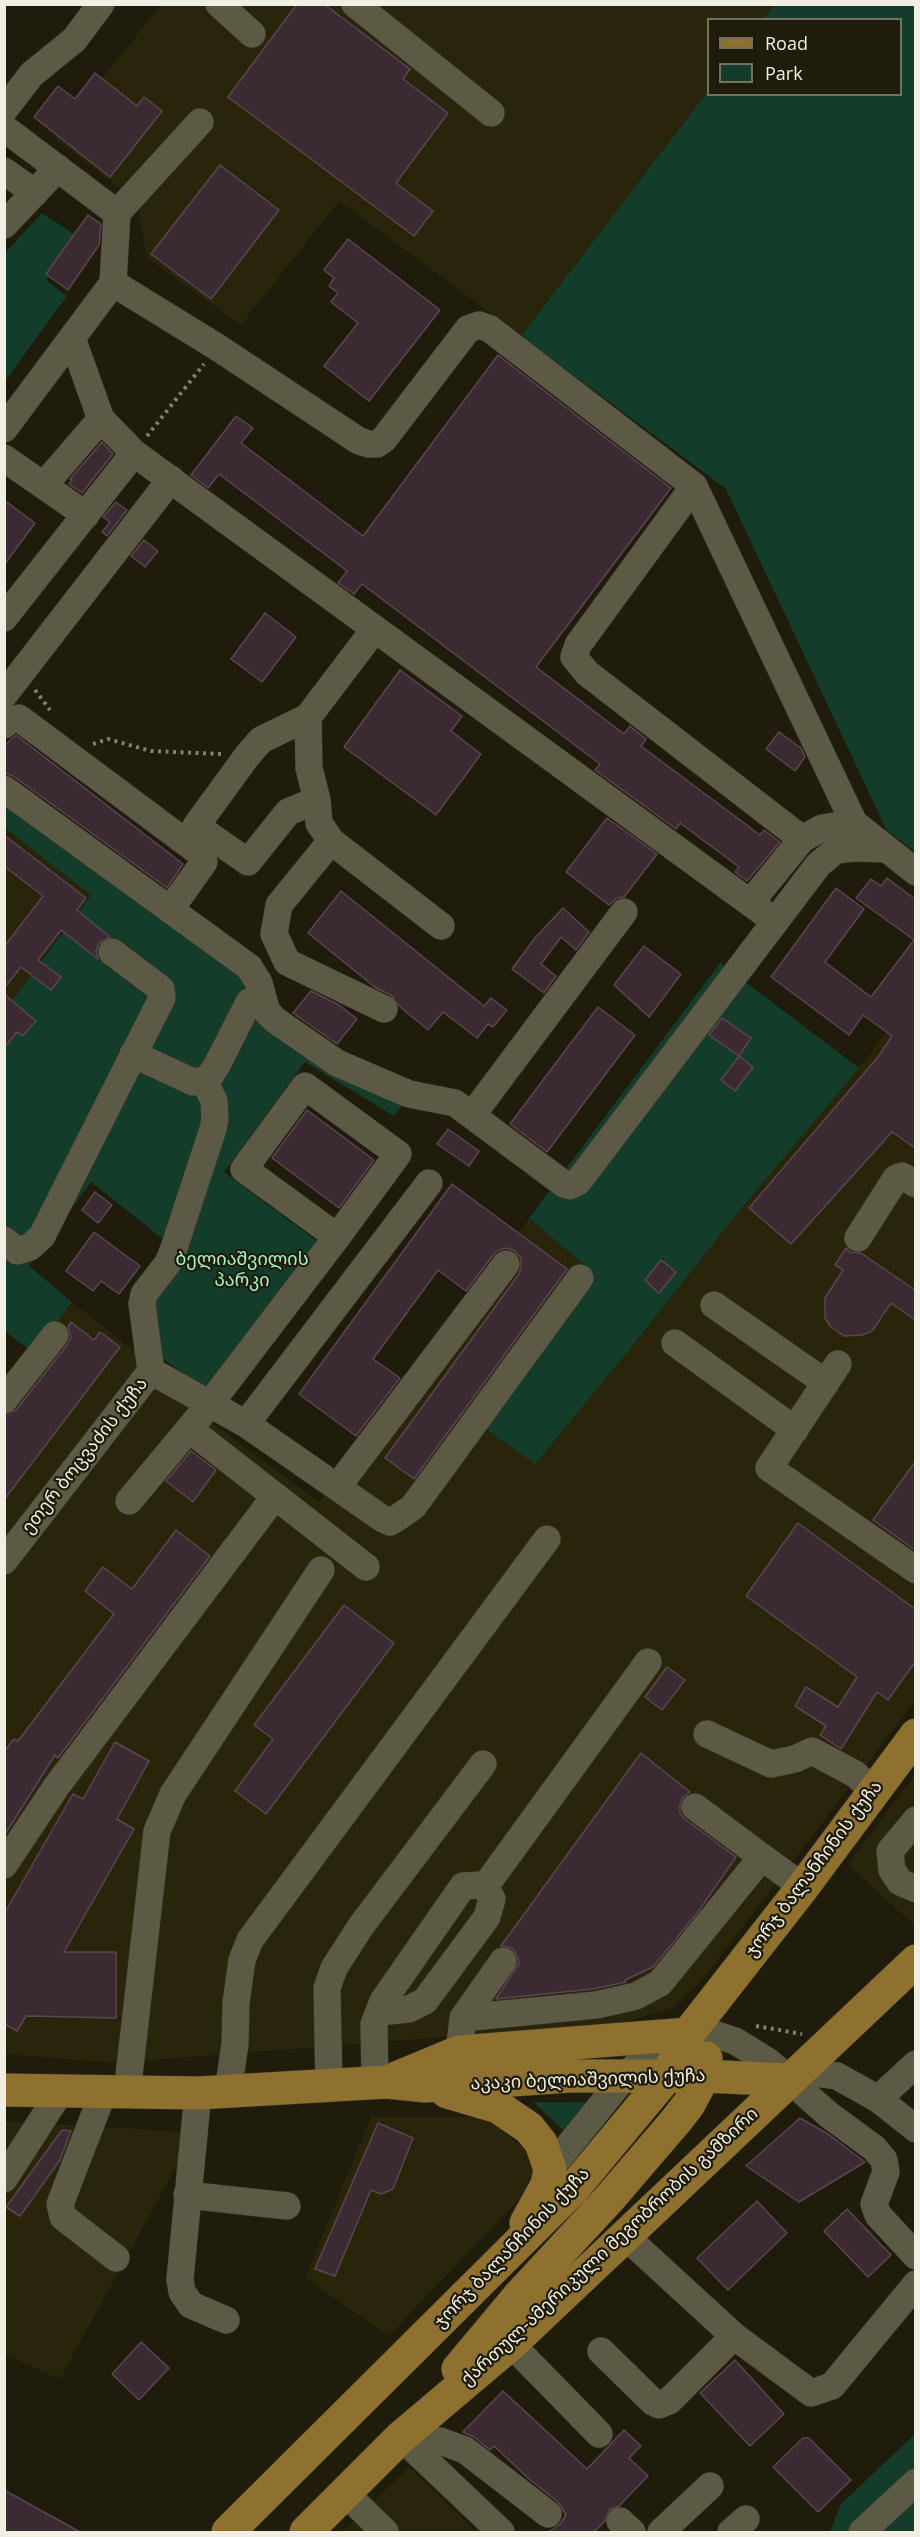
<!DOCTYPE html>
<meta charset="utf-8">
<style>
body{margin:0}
#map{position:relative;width:920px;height:2537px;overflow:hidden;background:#1f1c0b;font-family:"Open Sans",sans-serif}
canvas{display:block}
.frame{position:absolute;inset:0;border:6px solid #f1efe4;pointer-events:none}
.legend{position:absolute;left:707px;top:18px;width:195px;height:78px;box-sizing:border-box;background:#1f1c0b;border:2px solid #737062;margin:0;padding:8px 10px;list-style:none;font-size:18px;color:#f1efe4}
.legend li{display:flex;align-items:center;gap:12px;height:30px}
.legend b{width:30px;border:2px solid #737062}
</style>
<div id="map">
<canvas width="920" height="2537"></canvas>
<div class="frame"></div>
<ul class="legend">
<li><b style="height:8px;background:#8e702f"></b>Road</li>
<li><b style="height:16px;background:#133c2a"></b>Park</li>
</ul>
</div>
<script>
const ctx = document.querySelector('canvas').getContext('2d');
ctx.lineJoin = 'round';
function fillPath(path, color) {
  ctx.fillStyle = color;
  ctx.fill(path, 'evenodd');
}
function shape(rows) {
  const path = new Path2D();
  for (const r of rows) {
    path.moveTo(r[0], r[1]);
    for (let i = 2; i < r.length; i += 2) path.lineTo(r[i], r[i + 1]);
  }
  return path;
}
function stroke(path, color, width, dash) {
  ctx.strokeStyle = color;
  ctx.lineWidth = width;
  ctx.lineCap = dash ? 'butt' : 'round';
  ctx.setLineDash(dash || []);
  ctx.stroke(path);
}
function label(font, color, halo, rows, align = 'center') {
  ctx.font = font + ' "Open Sans","Noto Sans Georgian",sans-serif';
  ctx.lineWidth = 4.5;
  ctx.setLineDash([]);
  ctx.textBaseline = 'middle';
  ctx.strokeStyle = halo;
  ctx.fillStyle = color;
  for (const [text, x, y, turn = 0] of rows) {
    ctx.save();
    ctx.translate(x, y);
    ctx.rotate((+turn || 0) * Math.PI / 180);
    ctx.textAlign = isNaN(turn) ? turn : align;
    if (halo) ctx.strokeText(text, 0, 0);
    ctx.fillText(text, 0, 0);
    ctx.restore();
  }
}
fillPath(shape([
 [161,5,774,5,763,19,708,20,708,91,521,336,339,201,241,325,147,258,137,201,54,138],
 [4,828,91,894,5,1010,4,1010],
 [915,990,915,1701,700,1983,670,2009,622,2023,113,2063,5,2054,4,1390,72,1302,140,1356,134,1365,319,1502,529,1218,594,1273,485,1427,630,1349,740,1210,871,1053],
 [915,1774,915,1926,848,1864],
 [371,2117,473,2117,494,2124,530,2154,536,2172,526,2192,389,2336,305,2278],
 [5,2121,187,2132,185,2150,60,2379,5,2355],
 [409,2467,477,2532,343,2532]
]), '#29250b');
fillPath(shape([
 [774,5,915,5,915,852,886,829,726,489,521,336,708,91,708,94,900,94,900,20,763,19],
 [42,213,80,238,46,280,67,296,5,381,5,253],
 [4,802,249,981,243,989,237,1008,255,1019,265,1020,405,1101,394,1116,305,1062,224,1172,318,1242,208,1392,161,1357,155,1300,187,1258,91,1182,29,1266,72,1302,33,1353,5,1331,5,1010,91,895,5,828],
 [720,963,859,1068,740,1210,630,1349,535,1464,485,1428,594,1273,529,1218],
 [533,2102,617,2103,566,2133],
 [915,2434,915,2532,830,2532,841,2504]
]), '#133c2a');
const building = shape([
 [297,4,324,4,410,69,403,79,448,113,396,183,433,211,414,236,228,97,297,4],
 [95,73,137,106,144,97,162,111,110,177,34,117,58,86,75,99,95,73],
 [220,165,279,210,211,299,151,254,220,165],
 [88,215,101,224,99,245,68,290,46,274,88,215],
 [348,239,440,310,369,401,324,366,358,323,331,302,338,293,329,286,334,278,324,270,348,239],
 [498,355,671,488,536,667,624,734,630,726,646,739,641,746,760,835,764,830,780,842,747,881,735,872,739,867,680,823,676,829,595,770,600,764,362,584,354,594,338,583,347,571,219,474,208,488,191,475,236,416,253,428,241,443,363,536,498,355],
 [102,442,113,454,82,493,69,484,72,480,70,479,102,442],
 [4,500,35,523,4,565,4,500],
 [116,502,127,510,107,536,102,532,110,522,103,517,116,502],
 [144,540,158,551,145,567,131,556,144,540],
 [265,613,296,637,262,682,231,659,265,613],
 [400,670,462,716,451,731,481,754,436,815,344,747,400,670],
 [779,732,801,748,805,757,795,771,766,749,779,732],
 [16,735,183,864,167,888,13,776,4,773,4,746,16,735],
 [607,818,657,854,624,897,617,898,609,905,566,872,607,818],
 [4,835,86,898,77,910,110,937,99,943,96,951,98,959,61,930,38,960,61,977,51,990,21,967,4,988,4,947,43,896,4,866,4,835],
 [887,878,915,899,915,1148,892,1132,791,1244,749,1208,878,1057,892,1036,863,1015,849,1035,771,977,836,888,864,909,825,962,871,997,914,940,856,898,871,879,881,886,887,878],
 [341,891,484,1006,491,998,507,1010,493,1027,488,1024,477,1038,443,1012,428,1030,399,1006,391,995,376,988,308,933,341,891],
 [563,908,589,932,576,950,561,937,541,964,556,976,544,993,512,969,535,938,563,908],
 [644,946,681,974,649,1017,614,985,644,946],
 [311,991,339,1005,357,1019,337,1044,293,1013,311,991],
 [4,994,36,1021,22,1036,17,1032,4,1048,4,994],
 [598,1007,635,1035,547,1152,510,1124,598,1007],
 [722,1018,751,1038,739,1056,709,1035,722,1018],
 [739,1056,753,1067,735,1091,721,1080,739,1056],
 [307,1110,374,1160,339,1208,272,1158,307,1110],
 [448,1129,479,1151,469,1166,437,1144,448,1129],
 [452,1184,567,1269,414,1479,385,1458,519,1274,521,1267,521,1258,515,1251,507,1248,499,1250,494,1254,466,1291,438,1270,373,1359,400,1378,356,1436,299,1394,452,1184],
 [95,1192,112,1205,98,1223,82,1210,95,1192],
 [94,1232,140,1266,119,1294,101,1281,93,1291,66,1271,94,1232],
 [846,1248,850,1252,861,1253,915,1290,915,1320,891,1303,872,1331,862,1335,844,1336,830,1326,825,1318,825,1298,843,1270,835,1265,846,1248],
 [661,1260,676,1272,659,1293,645,1280,661,1260],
 [71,1322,94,1340,100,1332,120,1347,4,1500,4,1415,16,1410,67,1345,71,1337,68,1327,71,1322],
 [191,1451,216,1470,193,1502,166,1481,191,1451],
 [915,1462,915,1550,873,1520,915,1462],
 [798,1523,915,1609,915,1662,888,1700,877,1692,841,1749,820,1735,826,1726,795,1706,806,1687,838,1707,857,1677,746,1596,798,1523],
 [176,1530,210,1556,58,1758,55,1755,4,1836,4,1752,14,1739,18,1741,114,1614,85,1591,103,1567,132,1589,176,1530],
 [344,1605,394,1643,266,1814,235,1791,273,1739,254,1725,344,1605],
 [667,1667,685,1680,662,1710,645,1697,667,1667],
 [115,1742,149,1761,117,1819,134,1829,64,1952,116,1952,116,2018,26,2016,17,2031,4,2024,4,1914,73,1794,83,1799,115,1742],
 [641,1753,690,1792,683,1797,680,1805,680,1813,685,1819,736,1857,698,1912,653,1967,625,1980,626,1982,593,1989,496,1999,519,1963,517,1955,512,1948,501,1946,641,1753],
 [800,2118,828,2134,865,2162,799,2202,746,2166,800,2118],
 [378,2123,413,2138,393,2189,381,2194,371,2190,335,2276,315,2269,378,2123],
 [62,2130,71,2131,60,2160,20,2216,6,2207,62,2130],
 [757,2201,787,2233,728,2290,697,2258,757,2201],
 [847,2209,891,2255,868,2277,824,2231,847,2209],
 [141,2342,169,2368,139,2400,112,2374,141,2342],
 [735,2360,784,2414,750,2446,700,2393,735,2360],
 [503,2391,587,2469,624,2430,641,2446,629,2458,648,2476,619,2506,609,2510,605,2521,594,2532,549,2532,560,2524,566,2515,558,2502,529,2479,494,2446,490,2450,474,2437,463,2432,503,2391],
 [803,2438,809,2438,851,2480,818,2512,773,2467,803,2438],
 [4,2490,80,2532,4,2532,4,2490]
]);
fillPath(building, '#3c2a33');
stroke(building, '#5a4650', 1.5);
const minor = shape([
 [219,4,252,34],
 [355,4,491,113],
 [4,110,32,74,74,40,101,4],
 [4,128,117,213,113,283],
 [4,171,35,193],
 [117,213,200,122],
 [4,225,58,168],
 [113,283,217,347,359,441,369,444,377,444,384,439,468,329,479,325,490,329,694,486,854,823,916,872],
 [72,338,101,419,134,453,775,921],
 [4,429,113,283],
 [4,458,86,515],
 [44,485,101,419],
 [694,486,578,645,574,657,587,673,802,839],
 [4,618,134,453],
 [4,695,171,479],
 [308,717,374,630],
 [4,725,8,721,19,718,200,853,204,862,170,910],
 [4,789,249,967,259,983,267,1012,275,1020,337,1063,409,1094,455,1103,564,1184,570,1186,578,1182,818,865,836,850,854,848,886,849],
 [317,800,288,812,248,862,196,826,247,756,261,740,308,717,309,768,317,800,319,823,331,841,441,926],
 [331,841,279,905,274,934,287,962,384,1009],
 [750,903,802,839,822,828,854,823],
 [133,1054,193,1082,204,1080,210,1076,217,1065,249,1002,262,995],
 [473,1114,624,912],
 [858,1238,896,1178,902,1176,916,1184],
 [4,1240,17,1251,30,1247,42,1236,162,998,161,989,112,952],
 [714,1305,826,1383],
 [675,1343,795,1430],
 [838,1364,769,1468,916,1570],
 [151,1371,142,1304,144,1294,168,1263,174,1248,213,1129,215,1119,214,1101,204,1080],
 [4,1400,55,1335],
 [246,1424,429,1183],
 [189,1429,366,1567],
 [338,1486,506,1264],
 [129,1501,209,1405,337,1237,398,1154,305,1086,244,1169,337,1237],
 [4,1561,151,1371,246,1424,383,1519,390,1522,397,1518,413,1507,580,1278],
 [707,1734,771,1764,795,1759,812,1751,855,1774,874,1791],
 [695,1807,762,1857],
 [916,1820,890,1851,892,1870,900,1882,916,1889],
 [4,1865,56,1787,275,1496],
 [484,1888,648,1662],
 [463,2018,503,1961],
 [459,2052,463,2018,596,2005,636,1996,660,1983,762,1857,803,1887],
 [800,2071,837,2076,878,2099,916,2129],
 [375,2083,374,2024,383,2001,463,1886,480,1885,487,1890,492,1899,487,1917,425,2001,409,2009,379,2012],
 [329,2086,327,1988,334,1968,361,1926,483,1764],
 [228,2092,235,2044,236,2003,242,1960,250,1940,547,1539],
 [103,2093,60,2204,63,2217,116,2258],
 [127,2093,157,1831,173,1794,321,1570],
 [198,2093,180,2279,182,2292,191,2305,226,2320],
 [878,2099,916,2064],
 [550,2169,625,2076,654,2049,669,2041,688,2034,711,2033,735,2041,769,2062,829,2115,874,2148,884,2160,886,2172,874,2204,878,2215,916,2256],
 [4,2179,60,2092],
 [187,2195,287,2206],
 [625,2236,734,2336,811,2393,832,2386,916,2284],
 [511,2344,599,2434],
 [601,2351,653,2402,659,2405,669,2401,734,2336],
 [401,2437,440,2441,465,2450,548,2514],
 [401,2437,501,2532],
 [345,2493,385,2532],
 [620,2521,632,2532],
 [661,2532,710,2486],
 [731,2532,746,2519],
 [862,2532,916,2482]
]);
const major = shape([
 [394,2079,459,2052,688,2034],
 [4,2090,198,2093,387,2082,425,2086,570,2076,704,2076,789,2080],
 [447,2092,498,2107,529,2128,541,2143,550,2169,547,2185,526,2223],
 [458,2369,519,2296,609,2199,675,2122,689,2104,704,2076,706,2058],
 [228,2532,573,2189,667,2076,688,2034,803,1887,916,1735],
 [306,2532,401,2437,511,2344,916,1961]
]);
stroke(minor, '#37352e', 28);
stroke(major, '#37352e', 34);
stroke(shape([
 [147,436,204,364],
 [35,690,50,710],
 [93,744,108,739,151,751,221,754],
 [756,2026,802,2034]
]), '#838173', 4, [3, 4.5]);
stroke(minor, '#5c5945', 27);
stroke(major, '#8e702f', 33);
label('18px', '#a2f4c9', '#1f1c0b', [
 ["ბელიაშვილის",242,1260],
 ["პარკი",242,1281]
]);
label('18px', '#f1efe4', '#1f1c0b', [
 ["ეთერ ბოცვაძის ქუჩა",85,1456,-52],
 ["ჯორჯ ბალანჩინის ქუჩა",814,1869,-53],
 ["აკაკი ბელიაშვილის ქუჩა",588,2080,-2],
 ["ქართულ-ამერიკული მეგობრობის გამზირი",610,2247,-43],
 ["ჯორჯ ბალანჩინის ქუჩა",512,2248,-46]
]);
</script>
